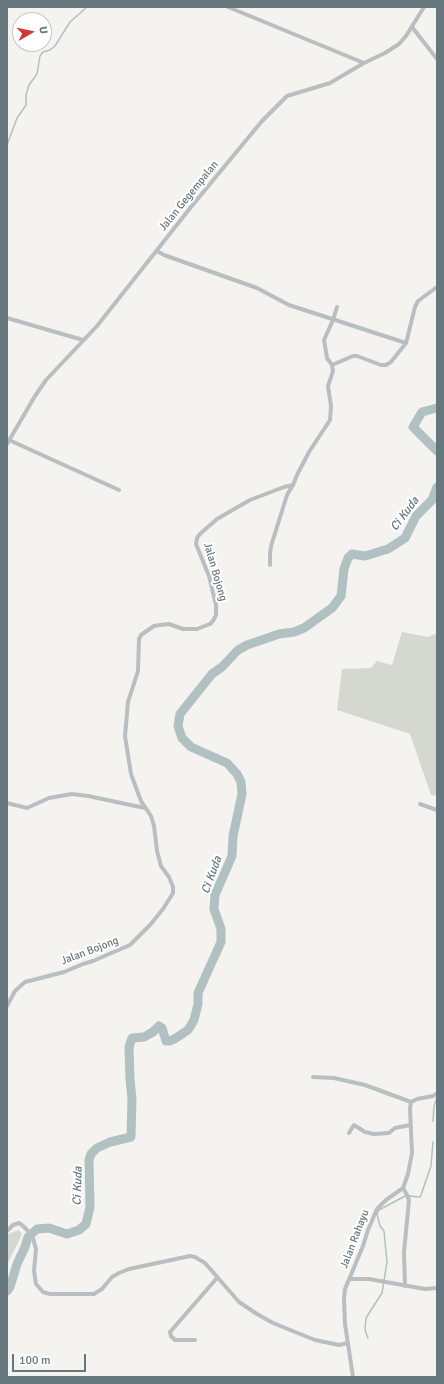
<!DOCTYPE html>
<style>
body{margin:0}
#map{position:relative;width:444px;height:1384px;overflow:hidden;background:#f4f3f0;font-family:Signika,sans-serif}
canvas{display:block}
.frame{position:absolute;inset:0;border:8px solid #66787e;pointer-events:none}
.north{position:absolute;left:12px;top:12px;width:40px;height:40px;box-sizing:border-box;background:#fff;border:1px solid #c2c9cb;border-radius:50%;rotate:81deg;font-size:11px;font-weight:700;line-height:16px;text-align:center;color:#66787e}
.north::after{content:'';display:block;margin:auto;width:14px;height:18px;background:#ce3b36;clip-path:polygon(50% 0,100% 100%,50% 72%,0 100%)}
.scale{position:absolute;left:12px;top:1354px;width:74px;height:18px;box-sizing:border-box;border:2px solid #66787e;border-top:0;padding-left:5px;font-size:12px;line-height:14px;white-space:nowrap;color:#66787e;-webkit-text-stroke:3px #fff;paint-order:stroke}
</style>
<div id="map">
<canvas width="444" height="1384"></canvas>
<div class="frame"></div>
<div class="north">U</div>
<div class="scale">100 m</div>
</div>
<script>
const ctx = document.querySelector('canvas').getContext('2d');
ctx.lineJoin = 'round';
function fillPath(path, color) {
  ctx.fillStyle = color;
  ctx.fill(path, 'evenodd');
}
function shape(rows) {
  const path = new Path2D();
  for (const r of rows) {
    path.moveTo(r[0], r[1]);
    for (let i = 2; i < r.length; i += 2) path.lineTo(r[i], r[i + 1]);
  }
  return path;
}
function stroke(path, color, width, dash) {
  ctx.strokeStyle = color;
  ctx.lineWidth = width;
  ctx.lineCap = dash ? 'butt' : 'round';
  ctx.setLineDash(dash || []);
  ctx.stroke(path);
}
function label(font, color, halo, rows, align = 'center') {
  ctx.font = font + ' Signika,sans-serif';
  ctx.lineWidth = 4;
  ctx.setLineDash([]);
  ctx.textBaseline = 'middle';
  ctx.strokeStyle = halo;
  ctx.fillStyle = color;
  for (const [text, x, y, turn = 0] of rows) {
    ctx.save();
    ctx.translate(x, y);
    ctx.rotate((+turn || 0) * Math.PI / 180);
    ctx.textAlign = isNaN(turn) ? turn : align;
    if (halo) ctx.strokeText(text, 0, 0);
    ctx.fillText(text, 0, 0);
    ctx.restore();
  }
}
fillPath(shape([
 [402,632,428,637,437,633,437,796,431,795,410,734,337,710,342,669,371,668,377,661,392,665],
 [19,1230,22,1234,7,1265,7,1235,13,1232]
]), '#d4d8d0');
stroke(shape([
 [7,145,17,118,26,105,26,95,29,85,37,74,40,56,43,52,50,50,55,46,70,22,87,7],
 [433,1121,434,1106,437,1098],
 [409,1196,420,1197,421,1195,431,1166,433,1142],
 [368,1338,365,1330,366,1318,382,1293,387,1262,384,1231,380,1226,377,1214,379,1210,405,1196]
]), '#b1c0c1', 1.5);
stroke(shape([
 [437,408,422,412,413,427,437,451],
 [7,1291,10,1287,17,1264,25,1247,28,1237,37,1229,49,1228,67,1234,79,1230,86,1224,90,1207,89,1160,91,1154,97,1148,110,1142,131,1137,132,1099,130,1079,129,1047,132,1038,144,1037,153,1032,159,1026,162,1028,166,1041,170,1041,176,1038,188,1030,194,1020,198,1004,198,993,221,942,221,929,214,909,215,895,232,856,233,836,242,794,241,782,237,774,227,763,191,747,182,738,178,726,180,714,212,674,222,667,238,650,247,645,279,634,294,632,304,628,332,608,341,596,344,569,348,558,352,554,365,556,388,549,405,538,416,516,432,500,437,487]
]), '#b1c0c1', 9);
stroke(shape([
 [228,7,364,63],
 [412,27,437,59],
 [157,251,164,255,257,288,289,305,406,343],
 [7,318,83,340],
 [332,365,353,356,357,356,381,365,386,365,391,362,406,343,415,307,418,301,437,287],
 [9,440,119,490],
 [7,444,35,396,46,380,97,326,191,207,262,121,287,96,330,83,364,63,385,53,399,44,406,36,424,7],
 [270,565,270,554,271,546,287,495,293,485,297,475,309,452,330,420,331,406,328,386,333,371,332,365,327,358,324,340,333,320,337,307],
 [7,803,27,808,49,798,72,794,88,796,145,808],
 [420,804,437,810],
 [7,1006,15,991,25,982,64,972,83,964,93,961,130,945,150,925,163,909,170,898,173,893,173,887,169,877,161,866,157,851,154,826,151,816,141,801,131,774,125,736,128,702,138,671,139,639,141,635,154,626,160,625,169,624,183,629,197,629,210,624,213,621,216,615,216,605,209,576,196,544,197,538,200,534,217,519,250,500,284,487,293,485],
 [313,1077,334,1078,365,1085,411,1102],
 [349,1133,354,1125,365,1132,374,1134,389,1133,395,1128,410,1125],
 [403,1188,407,1195,409,1200,404,1252,405,1286],
 [7,1231,13,1225,19,1223,22,1225,32,1235,36,1249,34,1271,36,1284,43,1292,50,1294,94,1294,102,1289,112,1277,119,1273,129,1269,190,1256,195,1257,205,1263,239,1302,257,1314,273,1323,315,1340,339,1345,348,1343],
 [349,1279,369,1279,425,1289,437,1288],
 [195,1340,175,1340,171,1336,170,1332,217,1278],
 [353,1377,345,1324,344,1299,345,1289,363,1246,368,1230,377,1209,386,1200,403,1188,408,1174,412,1153,410,1109,411,1102,417,1099,433,1096,437,1093]
]), '#b9bec0', 4);
label('11px', '#66787e', '#fff', [
 ["Jalan Gegempalan",189,196,-51],
 ["Jalan Bojong",215,572,74],
 ["Jalan Bojong",90,951,-21],
 ["Jalan Rahayu",355,1239,-69]
]);
label('italic 12px', '#627a7b', '#fff', [
 ["Ci Kuda",405,514,-53],
 ["Ci Kuda",212,875,-70],
 ["Ci Kuda",78,1186,-88]
]);
</script>
